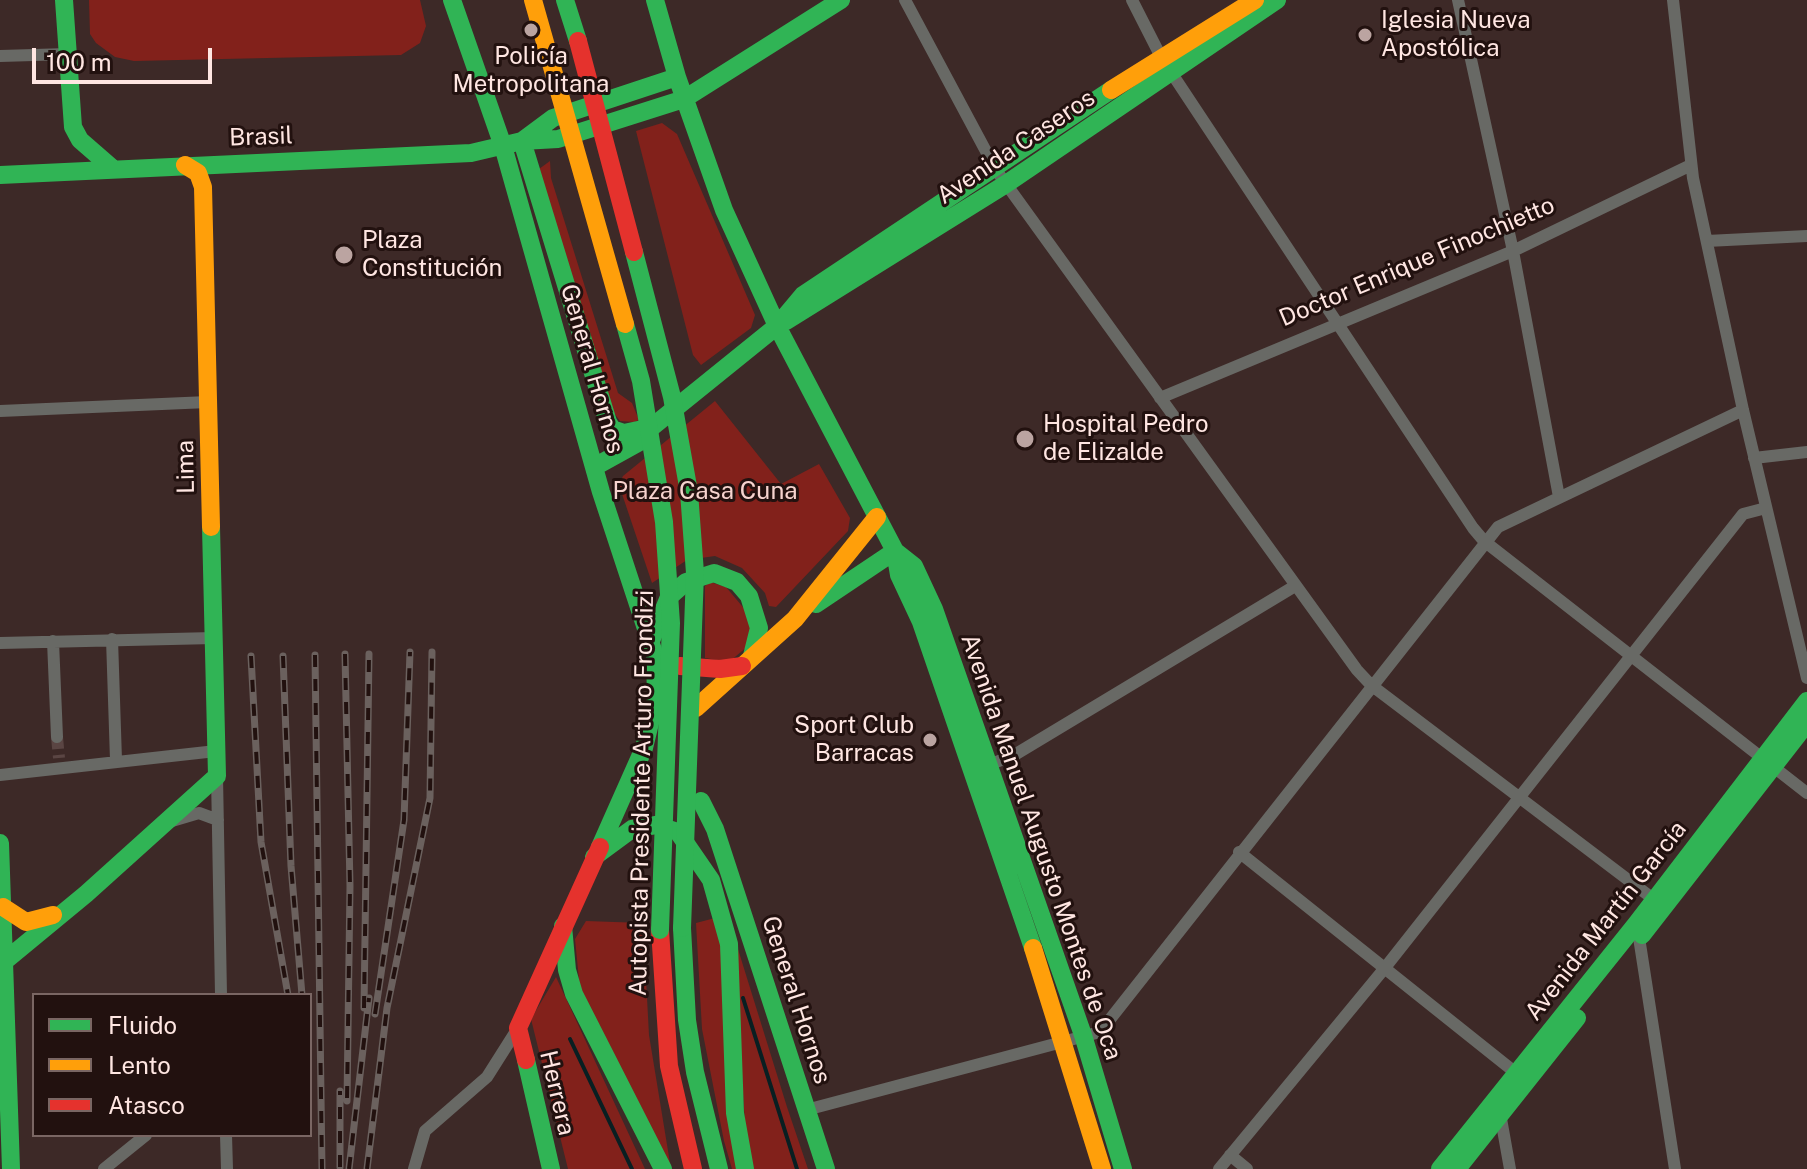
<!DOCTYPE html>
<meta charset="utf-8">
<style>
body{margin:0}
#map{position:relative;width:1807px;height:1169px;overflow:hidden;background:#3d2927;font-family:"Public Sans",sans-serif}
canvas{display:block}
.legend{position:absolute;left:32px;top:993px;width:280px;height:144px;box-sizing:border-box;background:#22110f;border:2px solid #7a6663;margin:0;padding:10px 14px;list-style:none;font-size:24px;color:#ffe6e2}
.legend li{display:flex;align-items:center;gap:16px;height:40px}
.legend b{width:40px;border:2px solid #7a6663}
.scale{position:absolute;left:32px;top:48px;width:180px;height:36px;box-sizing:border-box;border:4px solid #ffe6e2;border-top:0;padding-left:10px;font-size:24px;line-height:28px;white-space:nowrap;color:#ffe6e2;-webkit-text-stroke:6px #22110f;paint-order:stroke}
</style>
<div id="map">
<canvas width="1807" height="1169"></canvas>
<ul class="legend">
<li><b style="height:10px;background:#30b455"></b>Fluido</li>
<li><b style="height:10px;background:#ff9f0a"></b>Lento</li>
<li><b style="height:10px;background:#e5322d"></b>Atasco</li>
</ul>
<div class="scale">100 m</div>
</div>
<script>
const ctx = document.querySelector('canvas').getContext('2d');
ctx.lineJoin = 'round';
function fillPath(path, color) {
  ctx.fillStyle = color;
  ctx.fill(path, 'evenodd');
}
function shape(rows) {
  const path = new Path2D();
  for (const r of rows) {
    path.moveTo(r[0], r[1]);
    for (let i = 2; i < r.length; i += 2) path.lineTo(r[i], r[i + 1]);
  }
  return path;
}
function stroke(path, color, width, dash) {
  ctx.strokeStyle = color;
  ctx.lineWidth = width;
  ctx.lineCap = dash ? 'butt' : 'round';
  ctx.setLineDash(dash || []);
  ctx.stroke(path);
}
function label(font, color, halo, rows, align = 'center') {
  ctx.font = font + ' "Public Sans",sans-serif';
  ctx.lineWidth = 6;
  ctx.setLineDash([]);
  ctx.textBaseline = 'middle';
  ctx.strokeStyle = halo;
  ctx.fillStyle = color;
  for (const [text, x, y, turn = 0] of rows) {
    ctx.save();
    ctx.translate(x, y);
    ctx.rotate((+turn || 0) * Math.PI / 180);
    ctx.textAlign = isNaN(turn) ? turn : align;
    if (halo) ctx.strokeText(text, 0, 0);
    ctx.fillText(text, 0, 0);
    ctx.restore();
  }
}
fillPath(shape([
 [89,0,420,0,426,26,420,43,401,55,134,61,115,57,96,43,90,34],
 [662,123,677,134,755,315,751,328,701,365,693,355,636,131],
 [550,161,551,178,618,393,632,403,639,420,634,422,620,421,612,410,539,169],
 [715,401,781,484,819,464,850,518,848,531,776,607,769,606,765,593,742,568,715,556,687,560,652,583,619,485,623,476],
 [710,582,726,587,747,612,752,632,748,646,729,662,705,658,705,586],
 [715,918,722,936,739,1169,732,1169,724,1141,702,1029,696,923],
 [586,921,643,923,649,1035,671,1169,580,990,575,939],
 [733,933,787,1107,808,1169,752,1169,746,1140],
 [556,977,645,1169,568,1169,531,1019]
]), '#82211b');
stroke(shape([
 [743,998,797,1169],
 [570,1039,632,1169]
]), '#081f22', 4);
stroke(shape([
 [57,737,59,758]
]), '#5a4543', 12, [12, 6]);
stroke(shape([
 [905,0,996,170,1357,670,1371,685,1660,904],
 [1132,0,1161,57,1473,528,1484,541,1807,793],
 [1458,0,1513,251,1559,497],
 [1673,0,1693,178,1743,410,1807,678],
 [0,56,68,54],
 [1707,241,1807,236],
 [1160,398,1513,251,1691,165],
 [0,411,208,402],
 [1754,458,1807,452],
 [112,639,116,760],
 [53,641,57,737],
 [0,643,214,638],
 [984,767,1016,754,1295,586],
 [0,775,216,751],
 [217,776,221,995],
 [172,821,199,813,218,820],
 [1239,852,1521,1077],
 [1638,931,1675,1169],
 [806,1110,1100,1032,1498,527,1743,410],
 [1500,1113,1510,1169],
 [226,1135,227,1169],
 [1230,1155,1247,1169],
 [104,1169,146,1135],
 [414,1169,425,1131,487,1077,518,1028],
 [1219,1169,1384,969,1743,514,1766,508]
]), '#686965', 12);
stroke(shape([
 [64,0,73,127,80,140,111,167],
 [452,0,503,146,601,492,655,656,656,698,644,748,600,847],
 [565,0,578,41],
 [655,0,677,77,724,210,777,326,895,551,899,575,921,622,1033,948],
 [522,141,608,422,612,429,624,433,652,427],
 [522,141,553,118,677,77],
 [0,175,471,153,522,141,558,139,684,99,841,0],
 [786,321,1006,184,1277,0],
 [596,466,643,440,652,427,777,326,803,295,1111,90],
 [895,551,914,566,934,609,1083,1035,1123,1169],
 [816,604,895,551],
 [650,643,669,597,686,582,714,573,737,582,749,596,759,628,752,656],
 [701,801,715,829,826,1169],
 [0,843,11,1169],
 [594,857,632,829,656,825,678,832,711,880,729,944,735,1113,745,1169],
 [563,926,567,970,574,994,663,1169],
 [682,928,687,1020,695,1072,719,1169],
 [1642,935,1807,723],
 [0,965,86,894,217,776,211,527],
 [526,1060,551,1169],
 [1440,1169,1637,923,1807,701],
 [1457,1169,1577,1018]
]), '#30b455', 18);
stroke(shape([
 [1111,90,1255,0],
 [185,165,198,173,203,187,211,527],
 [696,708,795,619,877,517],
 [3,907,26,922,53,915],
 [1033,948,1102,1169]
]), '#ff9f0a', 18);
stroke(shape([
 [680,666,720,669,742,666],
 [660,930,669,1066,693,1169],
 [526,1060,518,1028,600,847]
]), '#e5322d', 18);
const rail = shape([
 [345,654,350,886,347,1101],
 [315,655,322,1169],
 [251,656,261,842,288,995],
 [283,656,291,866,302,995],
 [364,1008,369,654],
 [375,1014,404,820,410,652],
 [340,1167,340,1091],
 [349,1169,369,998],
 [367,1169,387,1008,430,798,432,652]
]);
stroke(rail, '#6b615e', 7);
stroke(rail, '#22110f', 4, [12]);
stroke(shape([
 [634,252,672,397,689,492,695,573,682,928],
 [625,324,641,381,664,522,671,623,660,930]
]), '#30b455', 18);
stroke(shape([
 [533,0,625,324]
]), '#ff9f0a', 18);
stroke(shape([
 [578,41,634,252]
]), '#e5322d', 18);
for (const [x, y, r, color] of [
 [531,30,8,"#bba4a1"],
 [1365,35,8,"#bba4a1"],
 [344,255,10,"#bba4a1"],
 [1025,439,10,"#bba4a1"],
 [930,740,8,"#bba4a1"]
]) {
  const dot = new Path2D();
  dot.arc(x, y, r, 0, 2 * Math.PI);
  ctx.fillStyle = color;
  ctx.fill(dot);
  stroke(dot, '#22110f', 3);
}
label('24px', '#ffe6e2', '#22110f', [
 ["Iglesia Nueva",1381,21],
 ["Apostólica",1381,49],
 ["Policía",531,57,"center"],
 ["Metropolitana",531,85,"center"],
 ["Plaza",362,241],
 ["Constitución",362,269],
 ["Hospital Pedro",1043,425],
 ["de Elizalde",1043,453],
 ["Sport Club",914,726,"right"],
 ["Barracas",914,754,"right"]
], 'left');
label('24px', '#ffe6e2', '#22110f', [
 ["Brasil",261,137,-2],
 ["Avenida Caseros",1016,147,-34],
 ["Doctor Enrique Finochietto",1417,262,-23],
 ["General Hornos",592,369,74],
 ["Lima",186,467,-91],
 ["Autopista Presidente Arturo Frondizi",642,793,-89],
 ["Avenida Manuel Augusto Montes de Oca",1041,847,71],
 ["Avenida Martín García",1606,921,-52],
 ["General Hornos",796,1000,72],
 ["Herrera",557,1093,77]
]);
label('24px', '#f6d3ce', '#22110f', [
 ["Plaza Casa Cuna",705,492]
]);
</script>
